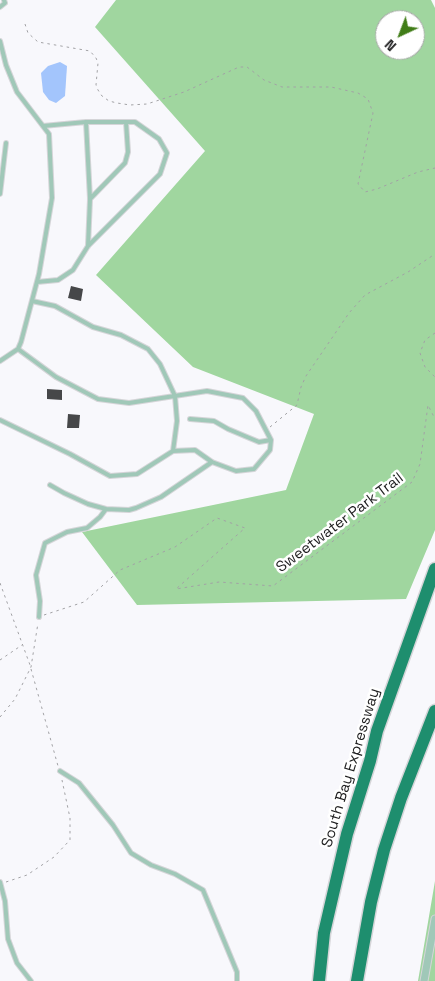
<!DOCTYPE html>
<style>
body{margin:0}
#map{position:relative;width:435px;height:981px;overflow:hidden;background:#f8f8fc;font-family:"Space Grotesk",sans-serif}
canvas{display:block}
.north{position:absolute;left:375px;top:10px;width:50px;height:50px;box-sizing:border-box;background:#fff;border:1px solid #a5a5a5;border-radius:50%;rotate:223deg;font-size:14px;font-weight:700;line-height:20px;text-align:center;color:#1d1d1e}
.north::after{content:'';display:block;margin:auto;width:18px;height:22px;background:#417d18;clip-path:polygon(50% 0,100% 100%,50% 72%,0 100%)}
</style>
<div id="map">
<canvas width="435" height="981"></canvas>
<div class="north">N</div>
</div>
<script>
const ctx = document.querySelector('canvas').getContext('2d');
ctx.lineJoin = 'round';
function fillPath(path, color) {
  ctx.fillStyle = color;
  ctx.fill(path, 'evenodd');
}
function shape(rows) {
  const path = new Path2D();
  for (const r of rows) {
    path.moveTo(r[0], r[1]);
    for (let i = 2; i < r.length; i += 2) path.lineTo(r[i], r[i + 1]);
  }
  return path;
}
function stroke(path, color, width, dash) {
  ctx.strokeStyle = color;
  ctx.lineWidth = width;
  ctx.lineCap = dash ? 'butt' : 'round';
  ctx.setLineDash(dash || []);
  ctx.stroke(path);
}
function label(font, color, halo, rows, align = 'center') {
  ctx.font = font + ' "Space Grotesk",sans-serif';
  ctx.lineWidth = 5;
  ctx.setLineDash([]);
  ctx.textBaseline = 'middle';
  ctx.strokeStyle = halo;
  ctx.fillStyle = color;
  for (const [text, x, y, turn = 0] of rows) {
    ctx.save();
    ctx.translate(x, y);
    ctx.rotate((+turn || 0) * Math.PI / 180);
    ctx.textAlign = isNaN(turn) ? turn : align;
    if (halo) ctx.strokeText(text, 0, 0);
    ctx.fillText(text, 0, 0);
    ctx.restore();
  }
}
fillPath(shape([
 [116,0,431,0,435,8,435,530,406,599,137,605,82,532,286,490,314,414,193,367,96,275,205,151,95,27],
 [385,20,415,20,415,50,385,50],
 [435,881,435,981,418,981]
]), '#a0d69f');
fillPath(shape([
 [60,62,67,66,65,96,56,103,49,100,43,92,41,73,48,66]
]), '#a3c5fc');
fillPath(shape([
 [71,286,83,289,81,301,68,298],
 [47,389,62,390,62,400,47,399],
 [68,414,80,415,79,428,67,428]
]), '#464749');
const service = shape([
 [0,7,5,3,4,0],
 [0,41,6,65,17,92,49,134,52,198,39,274,21,342,18,349,0,361],
 [86,122,90,199,88,246],
 [0,194,6,143],
 [90,199,125,163,128,152,126,122],
 [37,282,58,280,73,270,88,246,160,174,167,153,159,139,135,122,86,122,43,126],
 [32,301,55,306,93,327,121,335,148,349,160,364,175,396,177,421,173,451],
 [190,419,214,421,228,429,259,442,271,440],
 [0,420,70,454,110,476,137,474,173,451,195,450,212,462,236,471,254,469,270,450,271,440,256,411,243,398,207,391,129,403,98,399,56,377,18,349],
 [50,485,64,493,88,504,106,509,129,510,136,508,161,497,212,462],
 [39,617,40,601,36,575,45,543,67,532,87,528,100,517,106,509],
 [60,771,79,783,113,825,131,853,151,865,175,874,203,890,237,972,237,981],
 [0,882,5,901,8,939,17,963,31,981]
]);
const minor = shape([
 [424,981,435,919]
]);
const motorway = shape([
 [319,981,324,933,347,834,370,761,377,731,435,569],
 [357,981,371,902,384,850,401,798,435,711]
]);
stroke(service, '#d5d5d8', 6);
stroke(minor, '#d5d5d8', 9);
stroke(motorway, '#d5d5d8', 15);
stroke(shape([
 [25,24,28,33,38,42,90,51,96,58,98,63,96,85,98,90,102,96,109,101,117,103,130,105,147,104,184,92,239,67,247,67,264,80,282,87,331,87,358,93,368,99,373,113,358,184,365,192,377,189,418,172,435,168],
 [435,333,425,340,420,353,425,367,435,377],
 [270,427,297,405,301,387,306,376,349,313,365,295,408,272,435,254],
 [0,583,30,665],
 [44,615,84,602,120,570,175,547,217,518,245,528,176,589,219,582,273,586,412,482,420,464,428,405,435,419],
 [0,660,22,645],
 [31,669,58,766],
 [0,717,15,699,31,667,38,623],
 [6,882,27,875,54,857,70,840,70,818,62,780]
]), '#a2a2a5', 1, [2.5, 4]);
stroke(service, '#a0c8b8', 4);
stroke(minor, '#a0c8b8', 7);
stroke(motorway, '#1e8e6e', 12);
label('15px', '#1d1d1e', '#fff', [
 ["Sweetwater Park Trail",340,523,-37],
 ["South Bay Expressway",351,768,-73]
]);
</script>
